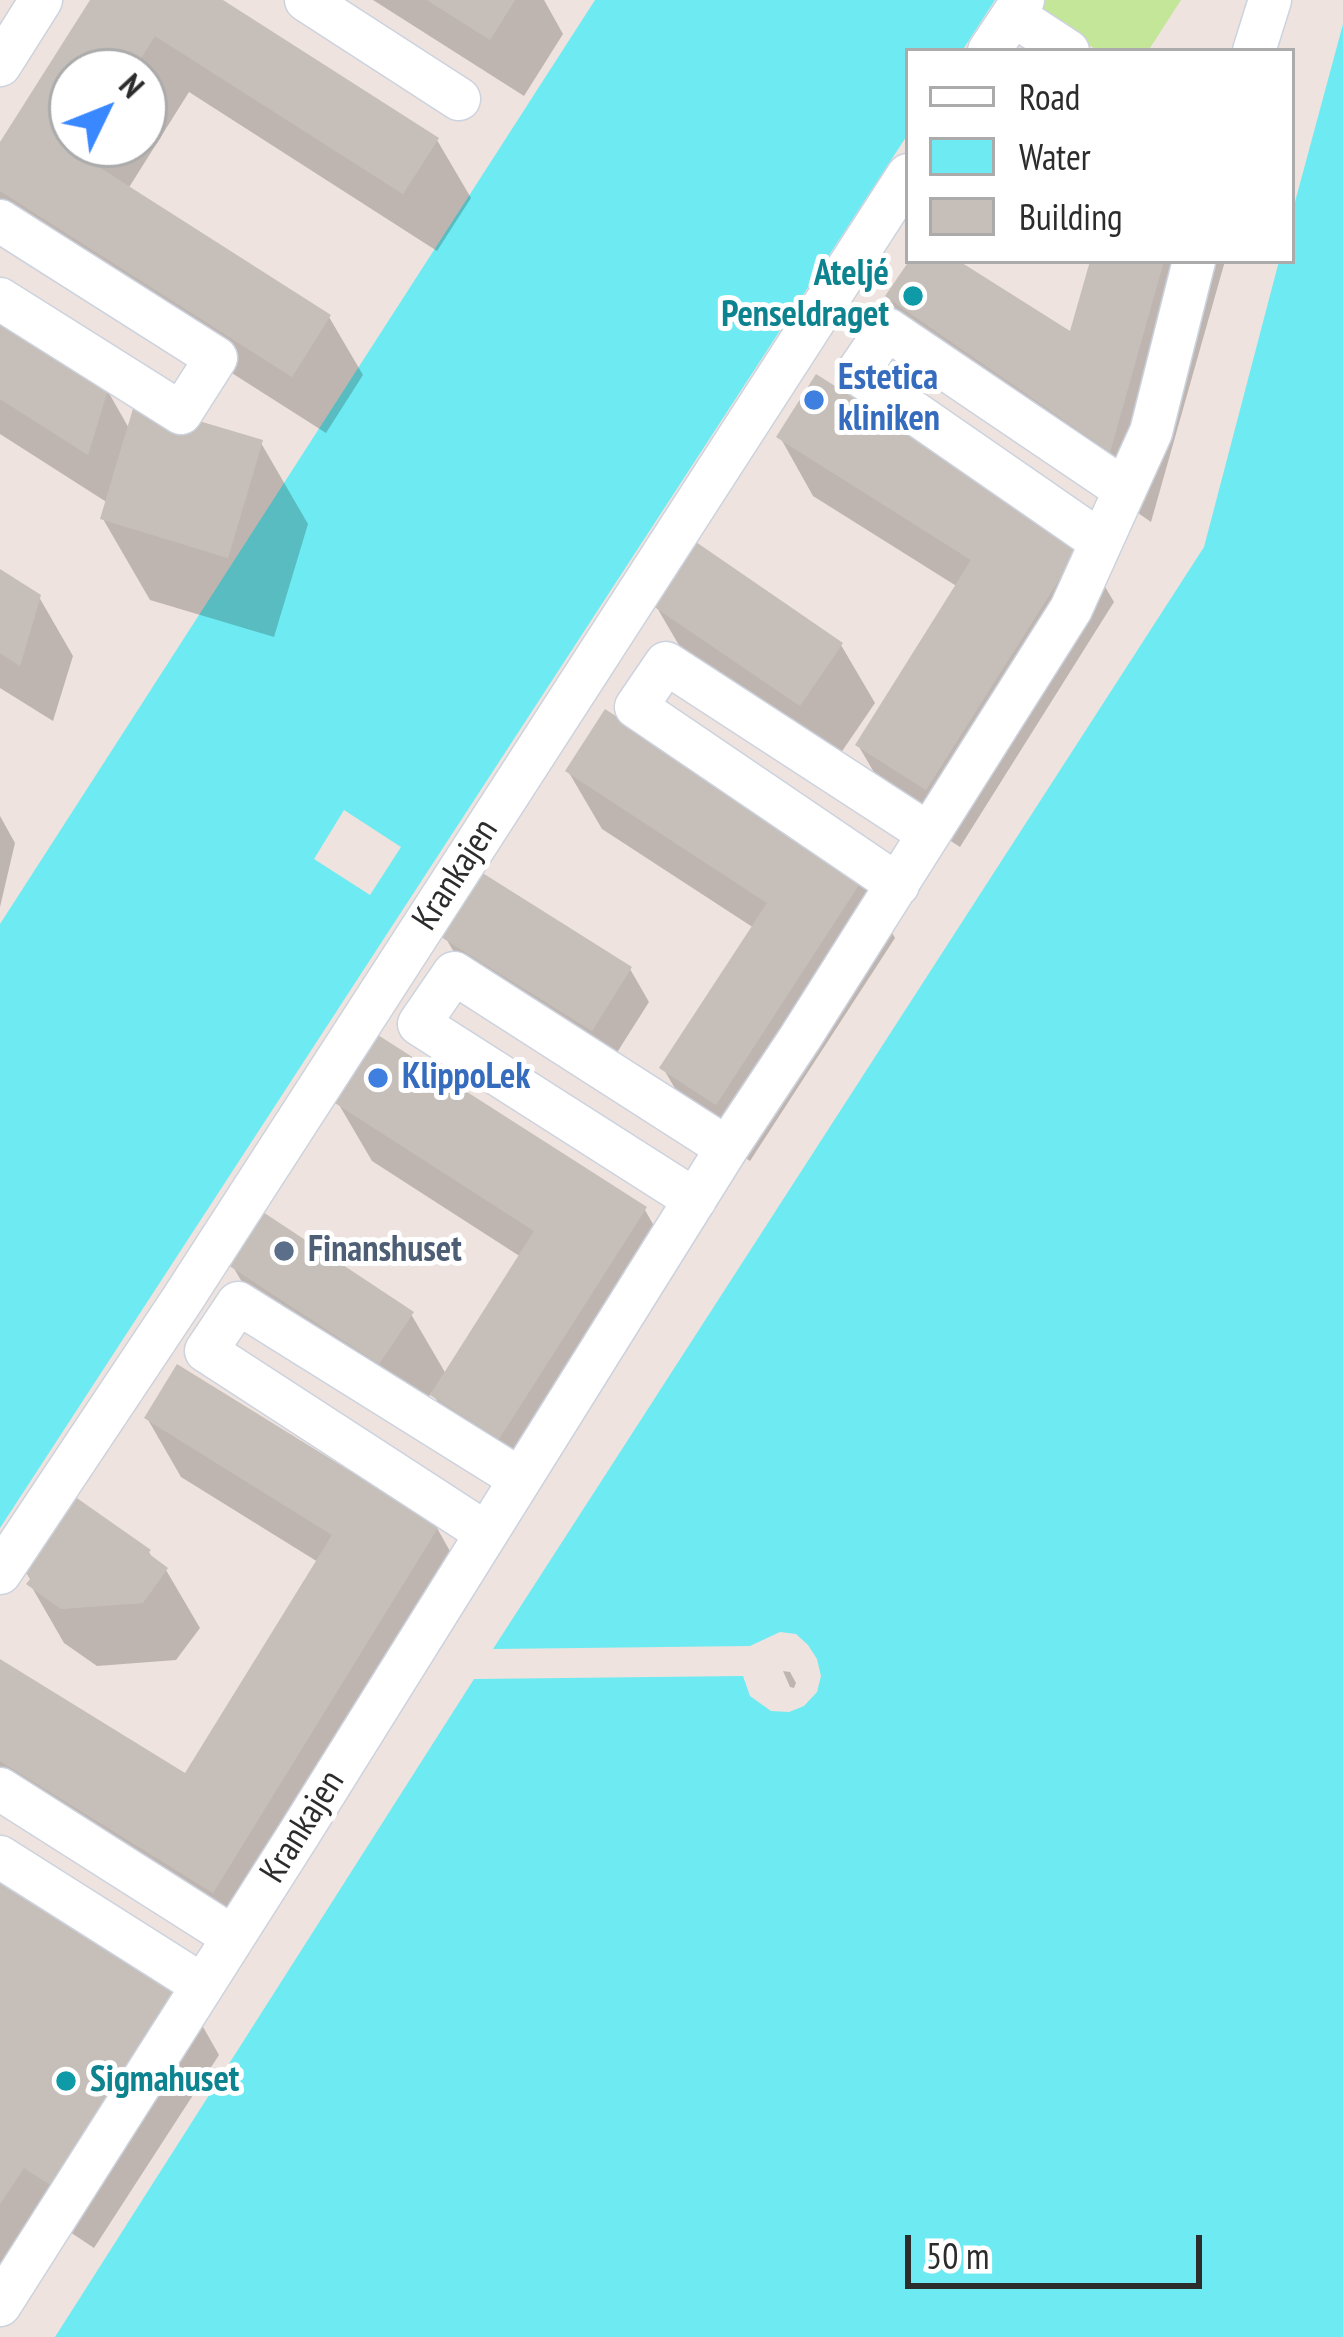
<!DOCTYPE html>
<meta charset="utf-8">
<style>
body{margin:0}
#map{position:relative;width:1343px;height:2337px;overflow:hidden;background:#eee3de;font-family:"PT Sans Narrow",sans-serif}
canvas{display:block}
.legend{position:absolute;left:905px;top:48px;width:390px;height:216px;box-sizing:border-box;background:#fff;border:3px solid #ababab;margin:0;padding:15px 21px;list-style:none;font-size:36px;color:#2c2c2c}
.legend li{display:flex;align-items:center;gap:24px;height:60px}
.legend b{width:60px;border:3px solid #ababab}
.north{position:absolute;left:48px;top:48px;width:120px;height:120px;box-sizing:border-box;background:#fff;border:3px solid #ababab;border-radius:50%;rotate:47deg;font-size:33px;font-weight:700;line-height:48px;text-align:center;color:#2c2c2c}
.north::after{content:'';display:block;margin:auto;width:42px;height:54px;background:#3a88ff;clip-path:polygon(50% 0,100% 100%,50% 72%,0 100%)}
.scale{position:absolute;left:905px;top:2235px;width:297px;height:54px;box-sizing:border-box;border:6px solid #2c2c2c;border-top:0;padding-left:15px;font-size:36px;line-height:42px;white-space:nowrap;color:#2c2c2c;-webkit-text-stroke:9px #fff;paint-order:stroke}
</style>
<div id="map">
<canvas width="1343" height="2337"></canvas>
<ul class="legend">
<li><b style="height:15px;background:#fff"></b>Road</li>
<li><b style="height:33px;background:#6eebf2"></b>Water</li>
<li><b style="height:33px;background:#c6bfb9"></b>Building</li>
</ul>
<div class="north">N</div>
<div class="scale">50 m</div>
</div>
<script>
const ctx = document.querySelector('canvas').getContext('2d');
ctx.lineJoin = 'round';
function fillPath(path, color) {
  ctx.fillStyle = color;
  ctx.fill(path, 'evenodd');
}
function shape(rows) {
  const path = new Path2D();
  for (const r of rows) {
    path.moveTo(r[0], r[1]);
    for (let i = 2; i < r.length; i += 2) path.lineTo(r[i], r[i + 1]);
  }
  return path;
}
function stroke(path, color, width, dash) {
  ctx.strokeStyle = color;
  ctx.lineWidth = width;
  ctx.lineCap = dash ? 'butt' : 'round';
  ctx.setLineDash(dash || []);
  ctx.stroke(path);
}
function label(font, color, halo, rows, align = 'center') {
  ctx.font = font + ' "PT Sans Narrow",sans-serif';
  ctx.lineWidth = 10;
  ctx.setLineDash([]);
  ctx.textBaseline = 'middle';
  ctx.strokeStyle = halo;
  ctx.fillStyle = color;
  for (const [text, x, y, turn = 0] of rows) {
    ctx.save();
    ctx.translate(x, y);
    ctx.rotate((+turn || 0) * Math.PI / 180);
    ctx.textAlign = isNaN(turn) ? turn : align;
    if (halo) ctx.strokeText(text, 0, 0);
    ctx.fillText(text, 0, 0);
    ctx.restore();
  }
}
fillPath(shape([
 [1020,0,1181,0,1148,51,1098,51]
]), '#c3e699');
fillPath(shape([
 [595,0,995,0,962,51,908,51,908,134,0,1528,0,924],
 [1343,24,1343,2337,55,2337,474,1679,743,1676,750,1696,771,1711,789,1712,804,1706,817,1692,821,1676,817,1659,808,1645,796,1634,780,1632,750,1646,493,1649,1204,547,1279,261,1292,261,1292,213]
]), '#6eebf2');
fillPath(shape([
 [344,810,401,847,370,895,314,859]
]), '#eee3de');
fillPath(shape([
 [94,0,218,0,437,140,471,198,437,251,189,92,128,189,329,317,363,375,326,433,15,235,0,209,0,148],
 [72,72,144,72,144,144,72,144],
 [373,0,544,0,563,34,524,96],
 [913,261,953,261,1072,336,1094,261,1225,261,1151,522,930,369,888,296],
 [0,322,106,388,130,430,261,443,308,524,274,637,150,600,103,519,108,503,0,434],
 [780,437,1080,544,1114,602,960,847,892,803,858,745,958,587,813,496],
 [0,573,39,597,73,656,53,721,0,688],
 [656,606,841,645,875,703,834,763,690,664],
 [568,771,862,879,895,938,750,1161,697,1126,663,1068,754,928,602,829],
 [0,816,15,843,0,907],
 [445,937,630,969,649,1002,611,1062,464,969],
 [338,1103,645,1210,678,1268,533,1495,467,1453,432,1392,413,1420,266,1323,232,1265,411,1314,446,1374,521,1257,372,1161],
 [147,1418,437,1528,470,1587,247,1949,0,1797,0,1663,186,1777,318,1562,181,1477],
 [149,1552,154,1561,166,1570,200,1628,176,1660,97,1666,64,1643,30,1584,32,1582,25,1571],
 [783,1671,790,1672,796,1683,794,1688,790,1687],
 [0,1875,186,1997,219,2055,94,2248,58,2224,0,2312]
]), '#0003');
fillPath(shape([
 [90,0,223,0,439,138,403,194,155,36,132,72,72,72,72,144,87,144,80,155,331,315,292,377,0,191,0,142],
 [427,0,515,0,490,40],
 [909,261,959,261,1070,331,1090,261,1164,261,1110,452,885,296],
 [0,319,109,386,88,455,0,399],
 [816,374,1083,542,926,790,855,745,971,560,776,437],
 [135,402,263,440,228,558,100,519],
 [696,542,843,643,800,706,653,606],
 [0,569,41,595,20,666,0,653],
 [605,709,864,877,716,1105,659,1068,767,903,565,771],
 [481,872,632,967,592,1031,441,937],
 [378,1035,647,1207,499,1439,430,1395,534,1231,335,1103],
 [263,1212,414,1312,379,1364,228,1265],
 [177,1364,439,1526,213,1893,0,1761,0,1659,185,1773,332,1535,144,1418],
 [74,1496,151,1550,148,1553,168,1568,143,1603,61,1609,26,1584,31,1578,22,1570],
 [0,1872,188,1994,60,2191,24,2168,0,2204]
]), '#c6bfb9');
const minor = shape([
 [306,0,459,99],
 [1013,15,1068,51],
 [989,51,1023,0],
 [1254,51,1270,0],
 [0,65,41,0],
 [0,221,216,358,181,413,0,299],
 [1101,542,857,373,887,329,1125,490],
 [898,885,636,707,666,663,929,834],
 [695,1200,419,1024,454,973,727,1148],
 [486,1533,206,1351,238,1303,520,1479],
 [0,1573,182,1300,908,175],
 [0,1789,233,1937],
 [0,1857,202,1985],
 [0,2305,299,1834,727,1148,800,1038,1071,609,1151,432,1194,261]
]);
stroke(minor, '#ccd3de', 45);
stroke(minor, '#fff', 42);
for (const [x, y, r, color] of [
 [913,296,12,"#0f9aa8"],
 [814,400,12,"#3f7fe0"],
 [378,1078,12,"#3f7fe0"],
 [284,1251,12,"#5c6f8a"],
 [66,2081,12,"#0f9aa8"]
]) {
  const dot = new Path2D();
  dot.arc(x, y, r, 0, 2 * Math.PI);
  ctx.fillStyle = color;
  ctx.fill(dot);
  stroke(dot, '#fff', 4.5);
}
label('bold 36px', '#0d838f', '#fff', [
 ["Ateljé",889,275],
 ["Penseldraget",889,316],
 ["Sigmahuset",90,2081,"left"]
], 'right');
label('bold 36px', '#366cbe', '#fff', [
 ["Estetica",838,379],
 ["kliniken",838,420],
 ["KlippoLek",402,1078]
], 'left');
label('36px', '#2c2c2c', '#fff', [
 ["Krankajen",456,875,-57],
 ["Krankajen",303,1827,-58]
]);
label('bold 36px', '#4e5e75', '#fff', [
 ["Finanshuset",308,1251]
], 'left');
</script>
